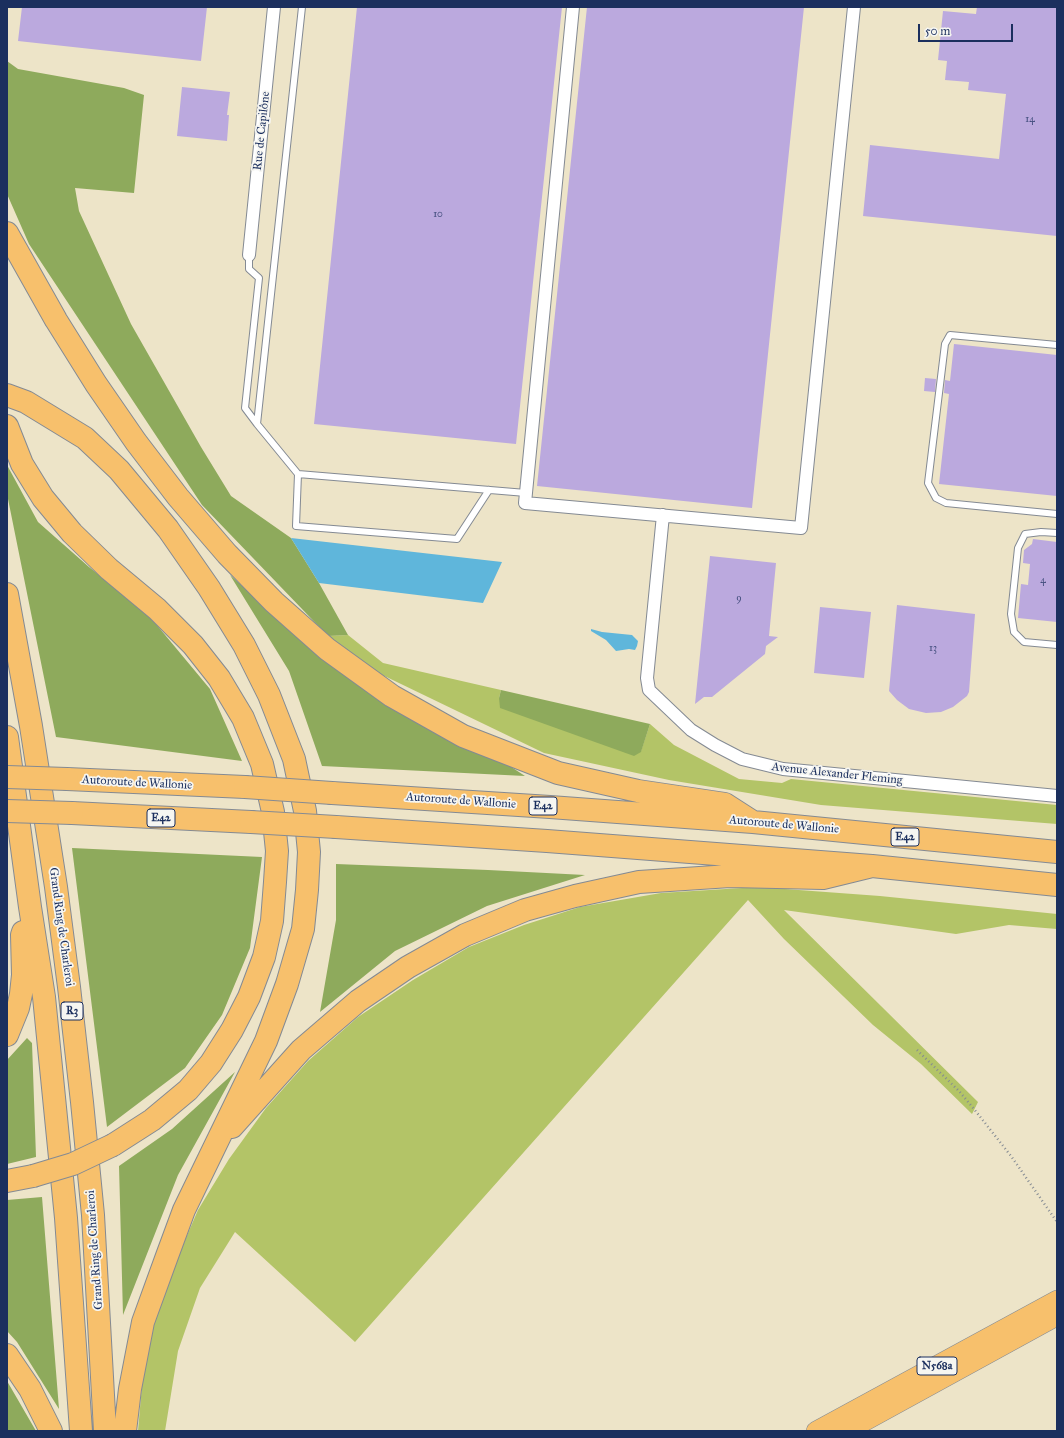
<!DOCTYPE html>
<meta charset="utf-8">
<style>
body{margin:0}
#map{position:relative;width:1064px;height:1438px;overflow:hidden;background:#ede4c8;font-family:"IM FELL Great Primer",serif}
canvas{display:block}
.frame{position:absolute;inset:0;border:8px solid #1b2f5e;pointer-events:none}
.scale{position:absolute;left:918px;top:24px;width:95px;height:18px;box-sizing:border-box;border:2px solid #1b2f5e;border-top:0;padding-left:5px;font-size:12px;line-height:14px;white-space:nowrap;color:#1b2f5e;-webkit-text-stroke:3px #f6f6f2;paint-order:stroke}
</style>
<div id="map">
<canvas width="1064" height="1438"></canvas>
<div class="frame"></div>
<div class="scale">50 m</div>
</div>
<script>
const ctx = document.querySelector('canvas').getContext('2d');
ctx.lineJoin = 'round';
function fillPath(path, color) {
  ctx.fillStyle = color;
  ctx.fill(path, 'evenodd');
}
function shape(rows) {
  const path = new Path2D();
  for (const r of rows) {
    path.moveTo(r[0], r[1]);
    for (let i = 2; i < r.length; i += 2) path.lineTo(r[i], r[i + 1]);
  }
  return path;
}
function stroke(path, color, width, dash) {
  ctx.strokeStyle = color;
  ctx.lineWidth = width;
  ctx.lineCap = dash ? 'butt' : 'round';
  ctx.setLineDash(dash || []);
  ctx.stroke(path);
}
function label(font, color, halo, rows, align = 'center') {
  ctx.font = font + ' "IM FELL Great Primer",serif';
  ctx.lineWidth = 3.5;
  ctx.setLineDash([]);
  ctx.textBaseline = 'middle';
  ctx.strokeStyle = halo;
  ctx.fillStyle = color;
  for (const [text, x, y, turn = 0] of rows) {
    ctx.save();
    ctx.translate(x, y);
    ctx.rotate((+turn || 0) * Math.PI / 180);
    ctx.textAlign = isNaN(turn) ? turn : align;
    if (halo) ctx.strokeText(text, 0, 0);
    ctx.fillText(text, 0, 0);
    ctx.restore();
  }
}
fillPath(shape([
 [348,635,383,663,501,690,499,698,641,751,650,724,674,745,739,779,782,783,791,779,1057,805,1057,824,821,805,669,780,544,753,372,670,328,636],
 [758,887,880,896,1057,914,1057,929,1009,925,956,934,784,910,978,1102,972,1114,921,1064,873,1025,784,939,748,900,355,1342,235,1232,200,1288,178,1351,165,1431,138,1431,142,1385,154,1324,173,1268,198,1210,229,1159,266,1108,308,1061,358,1017,413,980,469,947,524,925,580,907,661,893]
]), '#b3c467');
fillPath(shape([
 [7,61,18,69,124,88,144,95,134,193,75,188,79,211,131,324,201,447,231,496,291,538,319,583,348,635,328,636,202,505,29,244,7,194],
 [7,465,38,522,89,567,146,612,210,689,242,761,56,737,7,494],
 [230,575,305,642,493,755,525,776,322,766,289,671],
 [501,690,650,724,641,752,634,756,500,708,499,698],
 [72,848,262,857,250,948,222,1015,185,1068,107,1127],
 [336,864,488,870,585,875,487,906,395,951,320,1012,336,920],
 [27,1038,32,1043,36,1157,7,1164,7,1060],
 [235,1072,178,1175,123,1315,119,1166,172,1129],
 [42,1197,59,1409,17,1342,7,1331,7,1200],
 [7,1381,36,1431,7,1431]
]), '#8eaa5c');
fillPath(shape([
 [291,538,502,562,483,603,319,583],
 [591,629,602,632,632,635,638,641,637,646,635,650,629,649,616,651,606,640,591,631]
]), '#5fb6db');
fillPath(shape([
 [22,7,207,7,201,61,18,41],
 [357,7,562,7,516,444,314,424],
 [587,7,804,7,752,508,537,486],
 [977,7,1057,7,1057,236,863,216,870,145,999,159,1006,94,968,90,969,82,945,80,947,61,938,60,943,11,976,14],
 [182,87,230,92,227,115,229,115,227,141,177,136],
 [954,344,1057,355,1057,496,939,484,949,394,944,393,945,380,950,381],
 [925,378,936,379,935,392,924,391],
 [1033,539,1057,542,1057,622,1018,618,1021,584,1028,585,1030,564,1023,563,1024,550,1032,544],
 [710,556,776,563,769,636,778,637,766,646,765,654,712,697,704,697,695,704],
 [897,605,975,614,969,692,967,696,953,707,941,712,926,713,909,709,897,700,889,691],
 [820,607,871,612,864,678,814,673]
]), '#bba9de');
const lane = shape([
 [302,7,257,424,298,474,526,493],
 [249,255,249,269,259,278,245,408,257,424],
 [1057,345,950,335,945,344,928,483,936,498,946,503,1057,514],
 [298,474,296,526,457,539,489,490],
 [1057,533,1041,532,1025,534,1018,548,1011,614,1014,632,1024,642,1057,645]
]);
const street = shape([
 [573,7,525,503,801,528,854,7],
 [249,255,274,7],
 [663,515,647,678,649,690,691,730,715,745,742,759,783,769,1057,796]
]);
const primary = shape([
 [816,1431,1057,1300],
 [847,1431,1057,1316]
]);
const highway = shape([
 [7,233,56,320,96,384,136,442,178,497,227,554,274,602,327,649,392,696,463,736,558,773,638,791,725,804,753,822],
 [7,395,26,402,85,438,119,470,168,529,209,588,244,645,269,695,294,759,305,811,309,852,307,890,303,929,287,984,266,1041,184,1210,167,1256,143,1322,130,1389,125,1431],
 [7,426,22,464,43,498,72,533,109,569,157,609,193,645,219,678,243,718,262,764,273,812,277,851,275,882,272,921,264,957,249,997,232,1030,211,1063,188,1090,152,1120,113,1145],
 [7,594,31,726,56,887,69,987,82,1102,93,1215,105,1431],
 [7,737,30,907,44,997,66,1218,81,1431],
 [67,779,245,787],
 [332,793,550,807,753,822,1057,852],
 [72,813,251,822],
 [336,827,547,841,872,866,1057,885],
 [7,1035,18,1008,21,994,23,975,22,935,23,932],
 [232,1127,301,1050,358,1001,408,967,465,935,525,910,575,896,639,882,730,876,823,878,872,866],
 [7,1181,33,1176],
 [7,1355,30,1389,51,1431]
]);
stroke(lane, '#848a93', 8);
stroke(street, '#848a93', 14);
stroke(primary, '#848a93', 20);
stroke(highway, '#848a93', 24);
stroke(shape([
 [917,1050,959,1091,974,1109,1011,1156,1057,1222]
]), '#848a93', 2.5, [1, 3]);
stroke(lane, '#fff', 6);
stroke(street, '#fff', 12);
stroke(primary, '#f7c06c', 19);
stroke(highway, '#f7c06c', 22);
const highwayBridge = shape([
 [7,777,67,779],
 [245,787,332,793],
 [7,811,72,813],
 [251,822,336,827],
 [33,1176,73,1164,113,1145]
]);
stroke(highwayBridge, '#848a93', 24, []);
stroke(highwayBridge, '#f7c06c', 22);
label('10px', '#434e7e', null, [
 ["14",1030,120],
 ["10",438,215],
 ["4",1043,581],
 ["9",739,599],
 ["13",933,649]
]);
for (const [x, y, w] of [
 [543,806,28],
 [161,818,28],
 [905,837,28],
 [72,1011,22],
 [937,1366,40]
]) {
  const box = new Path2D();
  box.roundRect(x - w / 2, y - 9, w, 18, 3);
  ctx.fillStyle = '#f6f6f2';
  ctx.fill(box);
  stroke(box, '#1b2f5e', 1);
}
label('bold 11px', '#1b2f5e', null, [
 ["E42",543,806],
 ["E42",161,818],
 ["E42",905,837],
 ["R3",72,1011],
 ["N568a",937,1366]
]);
label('12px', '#1b2f5e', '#f6f6f2', [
 ["Rue de Capilône",262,131,-84],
 ["Avenue Alexander Fleming",837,774,6],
 ["Autoroute de Wallonie",137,783,3],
 ["Autoroute de Wallonie",461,801,4],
 ["Autoroute de Wallonie",784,825,5],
 ["Grand Ring de Charleroi",61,927,82],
 ["Grand Ring de Charleroi",95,1250,-94]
]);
</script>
